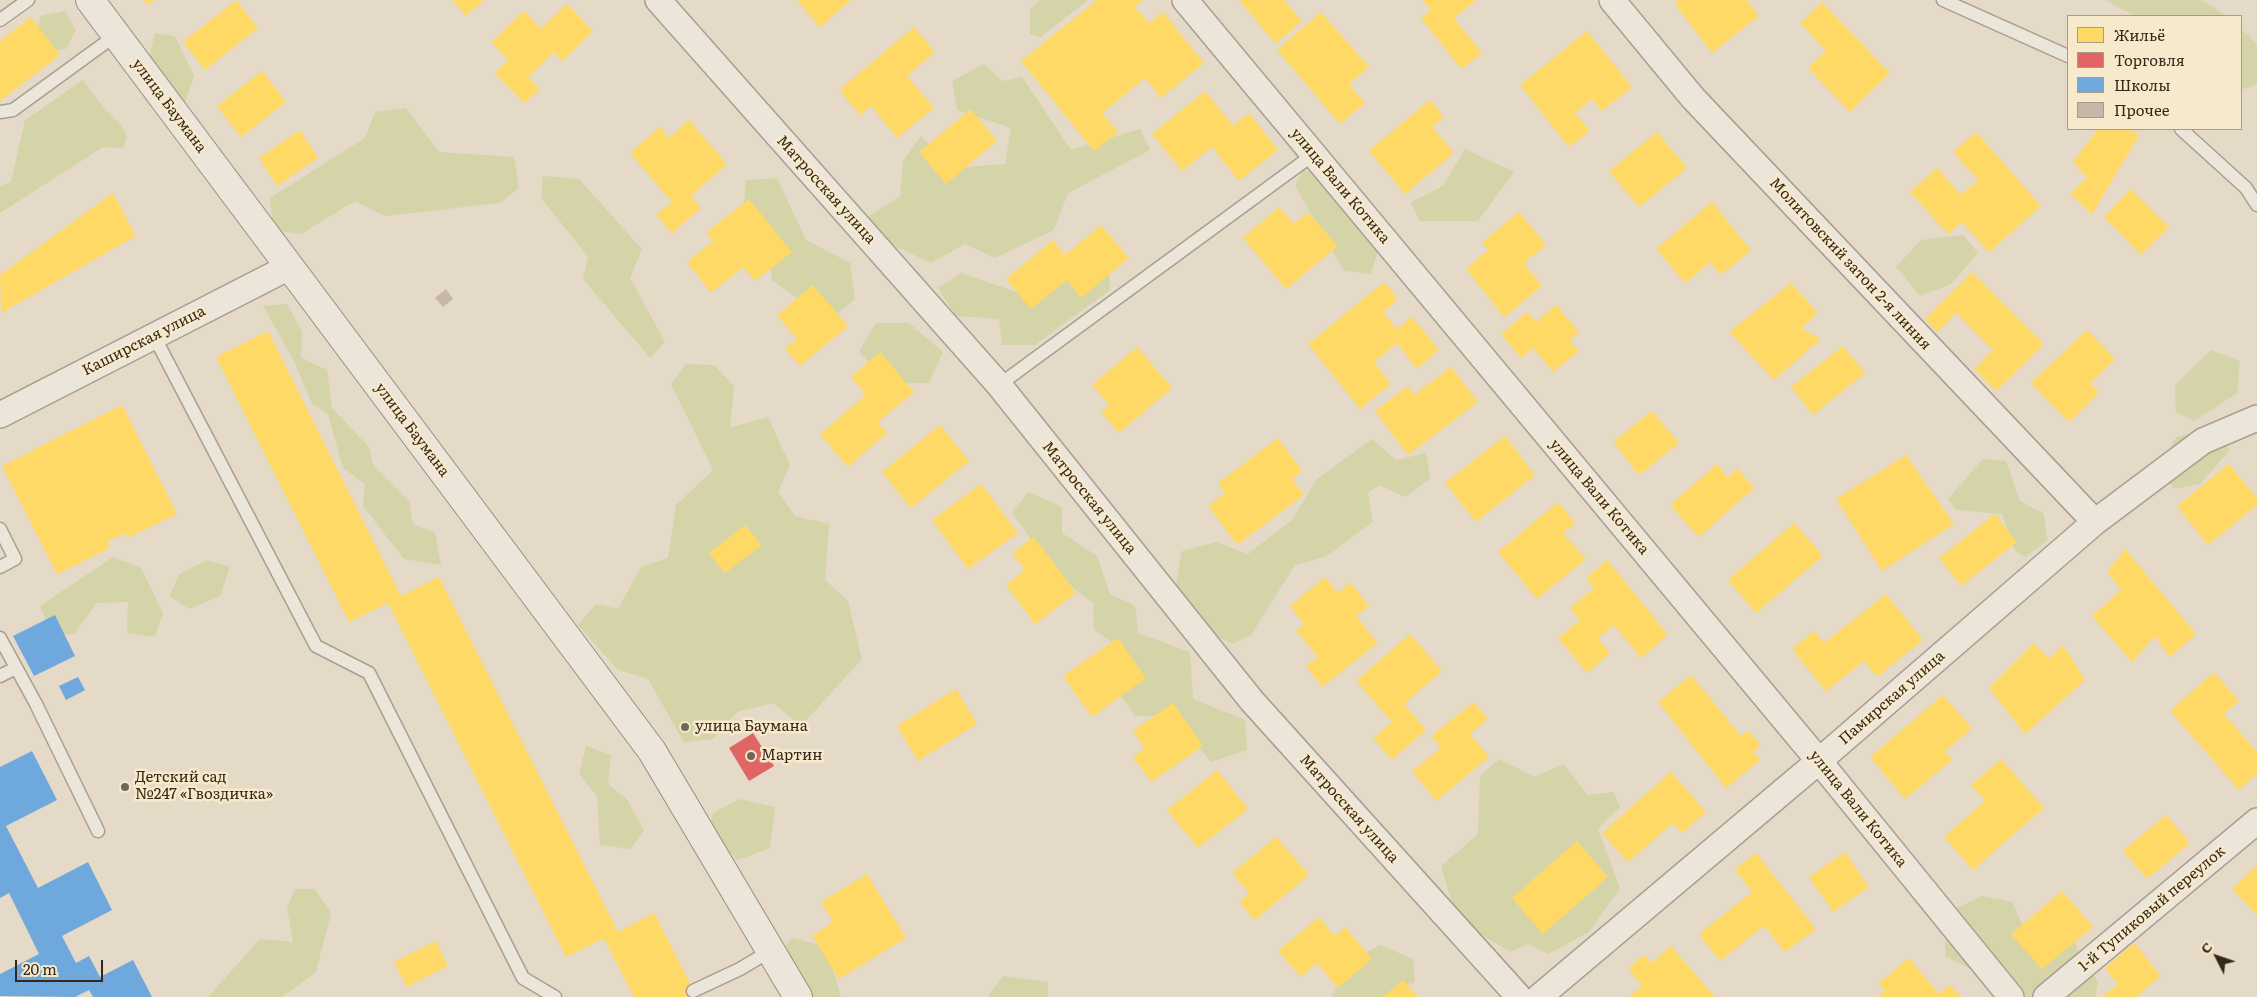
<!DOCTYPE html>
<meta charset="utf-8">
<style>
body{margin:0}
#map{position:relative;width:2257px;height:997px;overflow:hidden;background:#e4dac7;font-family:Literata,serif}
canvas{display:block}
.legend{position:absolute;left:2067px;top:15px;width:175px;height:115px;box-sizing:border-box;background:#f7e9cb;border:1px solid #aa9b84;margin:0;padding:6px 9px;list-style:none;font-size:15px;color:#36271a}
.legend li{display:flex;align-items:center;gap:10px;height:25px}
.legend b{width:25px;border:1px solid #aa9b84}
.north{position:absolute;left:2192px;top:932px;width:50px;height:50px;-webkit-text-stroke:4px #f7e9cb;paint-order:stroke;rotate:311deg;font-size:14px;font-weight:700;line-height:20px;text-align:center;color:#36271a}
.north::after{content:'';display:block;margin:auto;width:18px;height:22px;background:#36271a;clip-path:polygon(50% 0,100% 100%,50% 72%,0 100%)}
.scale{position:absolute;left:15px;top:960px;width:88px;height:22px;box-sizing:border-box;border:2px solid #36271a;border-top:0;padding-left:6px;font-size:15px;line-height:18px;white-space:nowrap;color:#36271a;-webkit-text-stroke:4px #f7e9cb;paint-order:stroke}
</style>
<div id="map">
<canvas width="2257" height="997"></canvas>
<ul class="legend">
<li><b style="height:14px;background:#ffd966"></b>Жильё</li>
<li><b style="height:14px;background:#e06666"></b>Торговля</li>
<li><b style="height:14px;background:#6fa8dc"></b>Школы</li>
<li><b style="height:14px;background:#c7b7a8"></b>Прочее</li>
</ul>
<div class="north">С</div>
<div class="scale">20 m</div>
</div>
<script>
const ctx = document.querySelector('canvas').getContext('2d');
ctx.lineJoin = 'round';
function fillPath(path, color) {
  ctx.fillStyle = color;
  ctx.fill(path, 'evenodd');
}
function shape(rows) {
  const path = new Path2D();
  for (const r of rows) {
    path.moveTo(r[0], r[1]);
    for (let i = 2; i < r.length; i += 2) path.lineTo(r[i], r[i + 1]);
  }
  return path;
}
function stroke(path, color, width, dash) {
  ctx.strokeStyle = color;
  ctx.lineWidth = width;
  ctx.lineCap = dash ? 'butt' : 'round';
  ctx.setLineDash(dash || []);
  ctx.stroke(path);
}
function label(font, color, halo, rows, align = 'center') {
  ctx.font = font + ' Literata,serif';
  ctx.lineWidth = 5;
  ctx.setLineDash([]);
  ctx.textBaseline = 'middle';
  ctx.strokeStyle = halo;
  ctx.fillStyle = color;
  for (const [text, x, y, turn = 0] of rows) {
    ctx.save();
    ctx.translate(x, y);
    ctx.rotate((+turn || 0) * Math.PI / 180);
    ctx.textAlign = isNaN(turn) ? turn : align;
    if (halo) ctx.strokeText(text, 0, 0);
    ctx.fillText(text, 0, 0);
    ctx.restore();
  }
}
fillPath(shape([
 [1040,0,1088,0,1041,37,1030,34,1030,9],
 [2106,0,2202,0,2226,16,2134,16],
 [65,11,76,30,66,49,42,53,34,41,41,16],
 [2241,29,2257,44,2257,84,2241,90],
 [155,33,175,36,194,76,185,103,160,107,143,83],
 [984,64,1002,81,1022,77,1071,150,1140,129,1150,150,1068,193,1054,230,995,258,965,244,931,263,878,238,863,220,900,196,903,161,921,136,952,168,1005,164,1011,128,957,110,952,81],
 [83,80,103,107,123,127,127,138,123,148,103,147,0,213,0,186,11,182,25,120],
 [406,108,439,152,514,157,519,188,500,203,385,216,355,201,301,234,273,230,270,198,365,138,375,112],
 [1465,149,1514,172,1478,221,1419,221,1411,202,1443,186],
 [1303,170,1328,175,1379,247,1371,274,1344,271,1295,186],
 [543,176,579,179,642,249,630,278,665,342,650,358,583,279,588,256,541,198],
 [777,178,806,240,850,263,855,299,829,321,772,280,768,239,743,215,746,180],
 [1963,235,1978,253,1951,284,1920,296,1896,267,1921,240],
 [1080,262,1108,263,1110,290,1035,345,1002,345,999,319,956,316,938,288,961,273,1031,297],
 [287,304,302,332,301,358,327,370,332,408,369,447,373,465,409,501,413,524,435,533,441,565,404,559,363,506,365,484,343,468,328,414,312,404,294,361,263,306],
 [876,323,909,323,943,352,929,383,889,383,859,352],
 [2211,350,2240,361,2237,393,2194,421,2176,412,2175,385],
 [686,364,714,365,734,386,730,428,768,417,790,465,778,492,795,516,829,524,825,580,848,601,862,659,801,726,773,703,737,712,713,739,684,742,648,679,617,669,578,625,596,604,618,609,641,567,668,558,676,505,713,470,671,384],
 [2210,430,2230,450,2200,484,2174,489,2160,470,2176,437],
 [1372,439,1396,460,1426,453,1430,479,1405,497,1379,485,1368,493,1373,522,1327,556,1295,565,1251,635,1232,644,1199,627,1174,595,1182,551,1216,542,1248,554,1292,520,1317,479],
 [1983,459,2006,461,2020,501,2044,514,2047,541,2025,557,2015,550,2002,514,1956,510,1948,499],
 [1028,492,1062,507,1062,533,1097,556,1110,594,1135,606,1138,633,1190,652,1193,699,1245,720,1247,750,1211,762,1174,716,1135,716,1112,683,1120,648,1094,629,1093,603,1054,573,1012,512],
 [113,557,141,568,163,613,155,637,127,633,128,602,97,603,75,633,53,638,40,606],
 [207,560,230,567,220,596,189,609,170,596,179,574],
 [586,746,611,755,608,784,626,798,644,830,631,849,600,845,597,796,579,774],
 [1499,759,1535,777,1563,764,1588,795,1614,792,1620,807,1598,829,1620,888,1589,932,1548,954,1528,944,1510,952,1457,920,1441,866,1478,834,1480,776],
 [739,799,775,807,770,848,738,860,709,833,713,813],
 [295,889,315,889,331,913,316,972,282,997,208,997,260,939,293,942,287,908],
 [1982,896,2012,902,2027,935,2069,934,2098,982,2095,997,2016,997,2014,991,1945,956,1946,913],
 [793,938,826,947,841,997,789,997,770,961],
 [1380,945,1413,959,1415,982,1385,997,1331,997,1353,960],
 [1003,976,1048,982,1048,997,987,997]
]), '#d5d3a8');
fillPath(shape([
 [144,0,154,0,148,5],
 [236,0,258,28,205,70,183,42],
 [452,0,484,0,466,16],
 [797,0,851,0,820,27],
 [1097,0,1143,0,1135,7,1149,23,1163,12,1204,63,1161,98,1145,78,1102,113,1118,132,1094,151,1021,61],
 [1239,0,1284,0,1302,21,1276,44],
 [1423,0,1476,0,1454,18,1482,53,1461,69,1421,18,1431,10],
 [1679,0,1747,0,1759,16,1712,53,1674,3],
 [1822,2,1890,73,1850,112,1808,68,1826,51,1800,23],
 [567,4,593,31,562,61,554,52,528,77,540,89,524,103,495,73,508,60,491,42,524,11,541,29],
 [1321,12,1369,67,1349,84,1365,103,1340,124,1277,50],
 [31,17,60,55,0,101,0,41],
 [914,27,935,52,907,76,934,108,897,138,871,106,860,115,839,90],
 [1587,31,1632,87,1602,111,1592,99,1575,113,1590,131,1569,147,1520,85],
 [262,71,286,102,241,137,217,106],
 [1205,91,1233,126,1249,113,1278,150,1239,181,1212,147,1182,171,1152,134],
 [1430,100,1444,117,1432,127,1454,153,1405,194,1369,151],
 [971,109,997,141,946,184,919,152],
 [689,120,727,164,691,196,701,208,672,233,656,215,672,202,630,153,660,127,669,138],
 [2098,129,2130,129,2139,136,2092,214,2070,194,2087,178,2073,162],
 [300,130,318,158,277,186,259,158],
 [1657,132,1687,168,1639,207,1609,171],
 [1976,132,2041,206,1989,252,1962,222,1948,234,1910,192,1937,168,1961,195,1978,180,1953,152],
 [2131,189,2169,227,2141,255,2104,217],
 [113,193,136,236,1,313,0,275],
 [749,199,792,252,755,281,743,267,711,293,687,262,713,241,706,233],
 [1712,202,1751,250,1721,275,1710,262,1685,283,1656,249],
 [1279,207,1294,224,1308,212,1338,246,1286,289,1243,238],
 [1519,212,1546,245,1524,263,1542,286,1504,317,1466,269,1488,250,1482,242],
 [1101,225,1129,258,1081,298,1067,280,1031,309,1006,279,1053,240,1065,255],
 [1972,272,2044,344,1996,391,1974,369,1993,350,1956,313,1937,332,1925,319],
 [1384,282,1398,299,1383,312,1397,329,1412,317,1439,350,1417,369,1397,343,1374,362,1391,384,1360,409,1308,344],
 [1791,283,1818,313,1801,328,1821,339,1774,380,1729,332],
 [813,285,848,326,800,366,785,349,797,339,777,315],
 [1556,305,1579,332,1570,340,1579,351,1553,372,1533,348,1521,358,1501,334,1527,312,1536,322],
 [2087,330,2115,359,2090,383,2099,393,2069,422,2031,383],
 [268,331,401,596,439,577,618,932,654,913,697,997,634,997,604,938,566,957,388,603,349,622,216,357],
 [1843,346,1865,373,1813,415,1791,387],
 [1137,347,1172,388,1119,433,1101,412,1109,405,1092,385],
 [880,352,914,392,878,422,887,433,848,467,820,434,866,395,851,377],
 [1451,367,1478,402,1408,455,1375,411,1408,386,1414,395],
 [122,405,177,514,127,538,125,533,107,542,110,548,57,574,2,466],
 [1652,411,1679,443,1639,475,1613,442],
 [940,425,969,461,911,508,882,472],
 [1505,436,1535,475,1476,522,1445,483],
 [1278,438,1302,471,1292,479,1304,495,1237,545,1208,506,1225,493,1218,483],
 [1906,455,1954,524,1882,571,1836,499],
 [1717,464,1728,477,1737,468,1754,488,1699,537,1670,505],
 [2229,464,2257,498,2257,505,2208,545,2177,506],
 [981,484,1018,533,968,569,932,520],
 [1558,502,1575,523,1563,533,1586,559,1537,599,1498,552],
 [1995,514,2017,542,1961,586,1939,558],
 [1794,523,1823,556,1756,613,1728,580],
 [745,525,762,545,725,573,709,553],
 [1034,537,1076,593,1035,624,1006,585,1025,570,1012,553],
 [2125,549,2196,634,2170,657,2155,636,2132,662,2092,616,2121,590,2107,572],
 [1607,560,1668,635,1641,658,1614,625,1598,638,1610,653,1587,673,1558,638,1580,620,1570,608,1594,588,1586,578],
 [1325,577,1338,593,1350,582,1369,606,1356,616,1378,643,1322,687,1306,666,1318,657,1296,630,1304,624,1290,606],
 [1886,594,1923,640,1877,677,1864,661,1826,691,1792,649,1814,631,1824,643],
 [1410,634,1442,671,1404,704,1426,730,1392,760,1373,738,1392,722,1356,681],
 [1118,638,1146,678,1092,717,1063,676],
 [2034,643,2049,659,2063,645,2085,680,2025,734,1989,688],
 [2214,672,2239,701,2224,714,2257,752,2257,774,2239,790,2170,711],
 [1691,675,1741,736,1748,730,1761,746,1753,752,1760,760,1726,788,1658,702],
 [956,689,977,724,918,761,897,726],
 [1943,695,1972,729,1945,751,1952,760,1905,799,1870,757],
 [1474,702,1488,719,1470,734,1489,757,1436,801,1412,771,1441,748,1431,736],
 [1173,703,1203,746,1151,782,1133,757,1145,748,1133,731],
 [2001,759,2044,808,1973,870,1944,837,1985,801,1971,785],
 [1217,770,1248,809,1198,848,1167,810],
 [1671,772,1706,812,1682,833,1673,823,1628,862,1602,833],
 [2166,815,2190,843,2147,879,2123,851],
 [1276,837,1309,875,1255,920,1239,902,1249,893,1232,873],
 [1577,841,1608,877,1543,934,1512,898],
 [1845,852,1869,887,1833,912,1809,877],
 [1756,853,1816,929,1785,952,1764,926,1720,961,1699,934,1752,892,1735,869],
 [2257,865,2257,915,2232,889],
 [867,874,906,938,839,979,812,936,833,922,821,902],
 [2062,891,2093,927,2042,969,2011,934],
 [1319,917,1334,936,1345,927,1372,959,1338,988,1317,963,1301,977,1278,951],
 [436,941,448,966,407,987,394,962],
 [2134,943,2161,976,2136,997,2102,997,2118,984,2105,968],
 [1671,946,1715,997,1629,997,1642,986,1628,969,1644,955,1652,963],
 [1909,958,1939,994,1950,985,1961,997,1878,997,1885,991,1879,983],
 [1403,980,1418,997,1383,997]
]), '#ffd966');
fillPath(shape([
 [753,733,774,766,749,781,729,748]
]), '#e06666');
fillPath(shape([
 [55,615,75,656,34,676,13,636],
 [78,677,85,690,66,700,59,686],
 [32,751,57,800,6,826,38,888,88,862,112,910,62,936,76,963,89,956,100,977,133,960,152,997,93,997,89,990,75,997,0,996,0,974,39,954,9,893,0,898,0,767]
]), '#6fa8dc');
fillPath(shape([
 [446,289,453,299,443,307,435,298]
]), '#c7b7a8');
const lane = shape([
 [1943,0,2068,56],
 [0,20,28,0],
 [0,112,13,110,116,35],
 [2181,129,2246,188,2257,205],
 [154,336,316,646,369,673,523,978,555,997],
 [999,385,1314,154],
 [0,529,15,559,0,567],
 [0,638,36,704,98,831],
 [0,676,16,668],
 [693,991,740,969,770,951]
]);
const street = shape([
 [658,0,999,385,1252,701,1519,997],
 [1185,0,1819,761,2011,997],
 [1612,0,1693,98,2095,522],
 [0,415,289,267],
 [1539,997,1819,761,2095,522,2203,441,2257,418],
 [2046,997,2257,821]
]);
const secondary = shape([
 [90,0,652,751,798,997]
]);
stroke(lane, '#a89f91', 15);
stroke(street, '#a89f91', 28);
stroke(secondary, '#988e81', 30);
stroke(lane, '#ece5da', 12);
stroke(street, '#ece5da', 25);
stroke(secondary, '#ece5da', 28);
for (const [x, y, r, color] of [
 [685,727,5,"#736657"],
 [751,756,5,"#736657"],
 [125,787,5,"#736657"]
]) {
  const dot = new Path2D();
  dot.arc(x, y, r, 0, 2 * Math.PI);
  ctx.fillStyle = color;
  ctx.fill(dot);
  stroke(dot, '#f7e9cb', 2);
}
label('15px', '#36271a', '#f7e9cb', [
 ["улица Баумана",169,106,53],
 ["улица Вали Котика",1340,186,50],
 ["Матросская улица",826,190,48],
 ["Молитовский затон 2-я линия",1850,264,47],
 ["Каширская улица",144,341,-27],
 ["улица Баумана",412,430,53],
 ["улица Вали Котика",1599,497,50],
 ["Матросская улица",1089,498,51],
 ["Памирская улица",1892,698,-41],
 ["Матросская улица",1349,809,48],
 ["улица Вали Котика",1858,809,51],
 ["1-й Тупиковый переулок",2152,909,-40]
]);
label('15px', '#36271a', '#f7e9cb', [
 ["улица Баумана",695,727],
 ["Мартин",761,756],
 ["Детский сад",135,778],
 ["№247 «Гвоздичка»",135,795]
], 'left');
</script>
